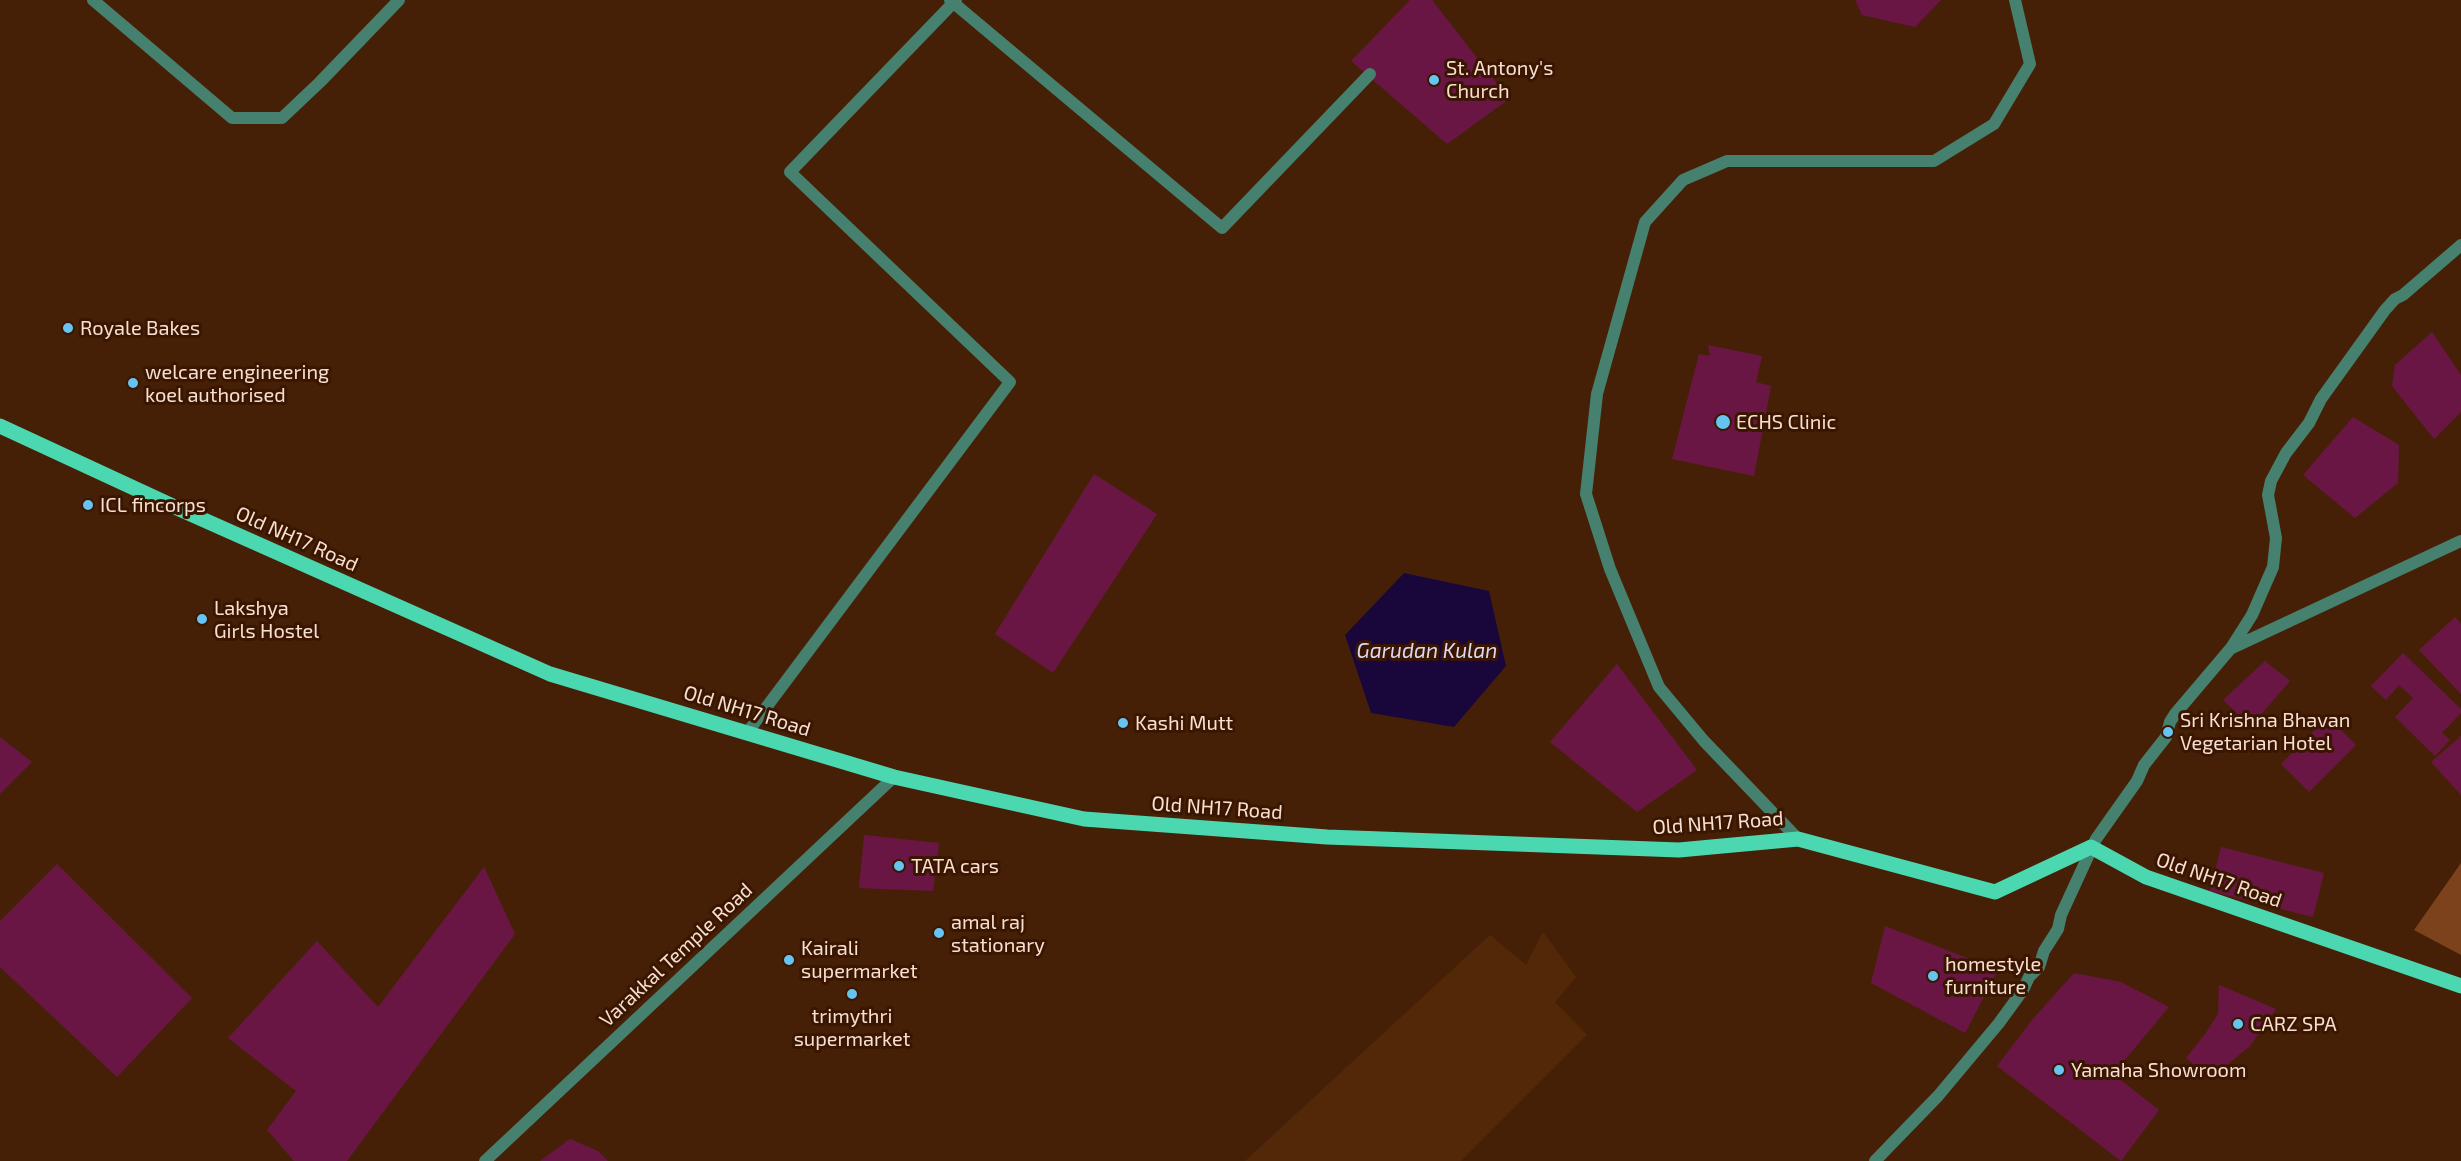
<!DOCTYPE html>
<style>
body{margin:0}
canvas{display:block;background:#452007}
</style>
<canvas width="2461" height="1161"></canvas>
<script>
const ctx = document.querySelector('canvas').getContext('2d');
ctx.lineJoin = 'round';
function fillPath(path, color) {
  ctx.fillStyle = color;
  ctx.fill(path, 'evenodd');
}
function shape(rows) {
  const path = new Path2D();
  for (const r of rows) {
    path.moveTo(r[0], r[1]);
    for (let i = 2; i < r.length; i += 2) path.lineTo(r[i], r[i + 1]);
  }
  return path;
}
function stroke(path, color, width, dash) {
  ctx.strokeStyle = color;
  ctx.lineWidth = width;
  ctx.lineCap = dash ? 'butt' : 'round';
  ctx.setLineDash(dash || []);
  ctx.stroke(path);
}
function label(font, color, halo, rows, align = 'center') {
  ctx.font = font + ' "Exo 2",sans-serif';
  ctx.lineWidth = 6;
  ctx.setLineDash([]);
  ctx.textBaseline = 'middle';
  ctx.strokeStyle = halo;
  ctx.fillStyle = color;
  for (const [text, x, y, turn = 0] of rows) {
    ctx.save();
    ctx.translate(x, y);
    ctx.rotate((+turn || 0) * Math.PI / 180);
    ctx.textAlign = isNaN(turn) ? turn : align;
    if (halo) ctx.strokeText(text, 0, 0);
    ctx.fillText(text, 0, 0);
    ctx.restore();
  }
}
fillPath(shape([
 [1543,932,1576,977,1555,1002,1587,1035,1461,1161,1245,1161,1490,935,1526,965]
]), '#532809');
fillPath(shape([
 [2461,863,2461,955,2414,930]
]), '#7b421c');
fillPath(shape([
 [1404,573,1489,591,1506,666,1454,727,1371,713,1345,635]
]), '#19073c');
fillPath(shape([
 [1410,0,1432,0,1509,99,1447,144,1351,61],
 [1855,0,1941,0,1915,27,1862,15],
 [2432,332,2461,375,2461,412,2434,439,2392,386,2395,365],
 [1708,345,1762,356,1756,382,1771,386,1754,476,1672,459,1699,354,1710,356],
 [2353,417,2399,445,2398,483,2355,518,2303,475],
 [1094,474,1157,514,1053,673,995,634],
 [2455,617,2461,624,2461,694,2419,650],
 [2403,653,2461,709,2461,713,2442,733,2450,740,2435,756,2395,717,2413,698,2399,685,2386,700,2371,686],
 [2265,661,2290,681,2251,726,2223,700],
 [1617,664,1697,770,1637,812,1550,742],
 [2328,717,2356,745,2309,792,2281,764],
 [2461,736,2461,795,2431,762],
 [0,737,32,762,0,794],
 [864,835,939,843,933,891,859,888],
 [2221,847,2324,873,2313,917,2210,891],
 [57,864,192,998,117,1077,0,967,0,921],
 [484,867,515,934,347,1161,294,1161,267,1130,296,1091,228,1038,317,941,378,1007],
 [1885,926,1998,970,1965,1033,1871,983],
 [2074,973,2121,982,2169,1007,2113,1074,2159,1110,2121,1161,1997,1066,2032,1020],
 [2219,985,2276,1009,2250,1046,2211,1078,2186,1058,2205,1034,2218,1014],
 [570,1139,598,1151,608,1161,540,1161]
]), '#6a1645');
stroke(shape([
 [93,0,232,118,282,118,320,82,399,0],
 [950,0,1222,228,1370,74],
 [2232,648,2461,541],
 [747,733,1010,382,790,172,956,0],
 [485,1161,894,777],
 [1875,1161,1938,1096,1999,1023,2023,990,2029,977,2039,967,2044,951,2058,929,2061,915,2096,839,2137,781,2144,765,2166,737,2170,722,2175,714,2231,648,2252,615,2273,567,2276,538,2268,495,2271,481,2286,453,2309,423,2321,399,2385,310,2395,299,2403,295,2461,245]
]), '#45816e', 12);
stroke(shape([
 [1798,839,1704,741,1659,687,1610,569,1586,494,1597,394,1645,222,1683,180,1727,161,1934,161,1994,124,2030,64,2015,0]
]), '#45816e', 12);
stroke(shape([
 [0,426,177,508,550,674,894,777,1084,819,1327,837,1679,850,1798,839,1995,892,2091,847,2146,877,2461,986]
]), '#4bd8b1', 15);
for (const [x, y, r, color] of [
 [1434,80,6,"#67c4f0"],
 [68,328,6,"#67c4f0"],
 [133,383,6,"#67c4f0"],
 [1723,422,8,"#67c4f0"],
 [88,505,6,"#67c4f0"],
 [202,619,6,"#67c4f0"],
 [1123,723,6,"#67c4f0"],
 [2168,732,6,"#67c4f0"],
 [899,866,6,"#67c4f0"],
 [939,933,6,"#67c4f0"],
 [789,960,6,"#67c4f0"],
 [1933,976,6,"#67c4f0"],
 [852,994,6,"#67c4f0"],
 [2238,1024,6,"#67c4f0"],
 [2059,1070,6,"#67c4f0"]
]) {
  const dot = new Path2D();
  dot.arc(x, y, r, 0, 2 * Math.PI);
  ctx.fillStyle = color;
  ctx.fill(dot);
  stroke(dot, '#3a1600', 2);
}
label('20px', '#f7dfd1', '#3a1600', [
 ["St. Antony's",1446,68],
 ["Church",1446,91],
 ["Royale Bakes",80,328],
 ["welcare engineering",145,372],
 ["koel authorised",145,395],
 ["ECHS Clinic",1736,422],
 ["ICL fincorps",100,505],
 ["Lakshya",214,608],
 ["Girls Hostel",214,631],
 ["Sri Krishna Bhavan",2180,720],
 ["Vegetarian Hotel",2180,743],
 ["Kashi Mutt",1135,723],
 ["TATA cars",911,866],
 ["amal raj",951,922],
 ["stationary",951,945],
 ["Kairali",801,948],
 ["supermarket",801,971],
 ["homestyle",1945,964],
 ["furniture",1945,987],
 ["trimythri",852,1016,"center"],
 ["supermarket",852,1039,"center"],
 ["CARZ SPA",2250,1024],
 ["Yamaha Showroom",2071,1070]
], 'left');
label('20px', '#f7dfd1', '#3a1600', [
 ["Old NH17 Road",297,539,24],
 ["Old NH17 Road",747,711,17],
 ["Old NH17 Road",1217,808,4],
 ["Old NH17 Road",1718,823,-4],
 ["Old NH17 Road",2219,880,19],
 ["Varakkal Temple Road",676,955,-43]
]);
label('italic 21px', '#dcd8f4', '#3a1600', [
 ["Garudan Kulan",1427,651]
]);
</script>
